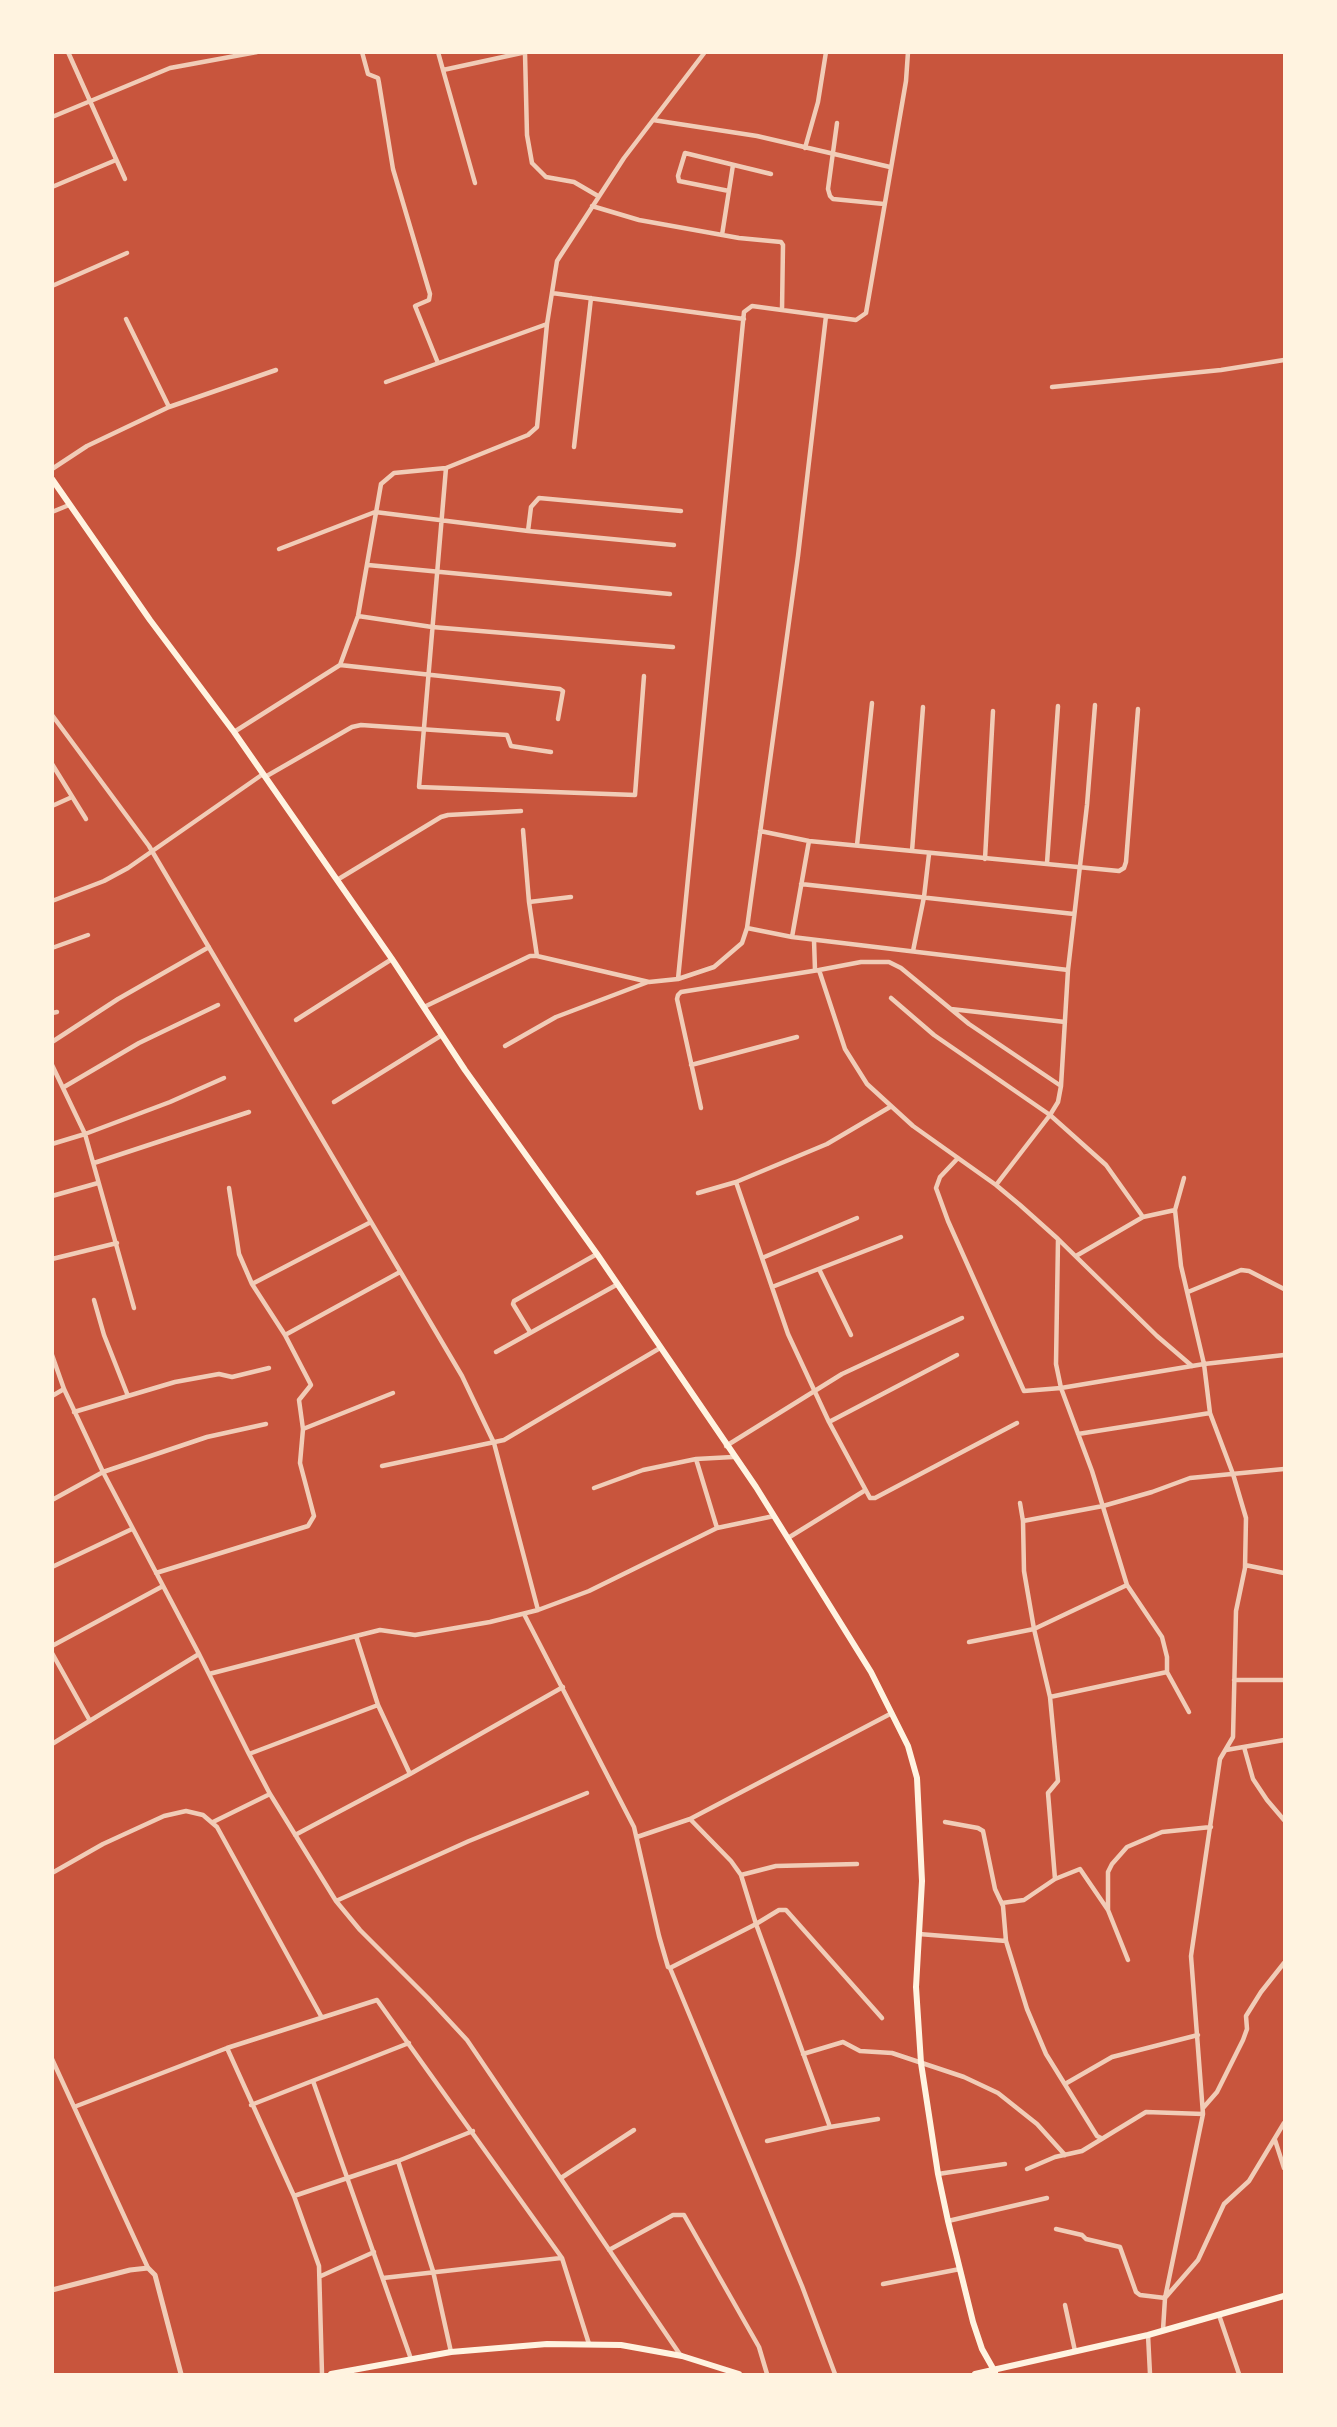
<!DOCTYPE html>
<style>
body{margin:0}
#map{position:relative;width:1337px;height:2427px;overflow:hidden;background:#c8553d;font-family:"IBM Plex Sans",sans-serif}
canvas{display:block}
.frame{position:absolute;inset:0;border:54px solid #fff3e0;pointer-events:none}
</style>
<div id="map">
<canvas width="1337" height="2427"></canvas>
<div class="frame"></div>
</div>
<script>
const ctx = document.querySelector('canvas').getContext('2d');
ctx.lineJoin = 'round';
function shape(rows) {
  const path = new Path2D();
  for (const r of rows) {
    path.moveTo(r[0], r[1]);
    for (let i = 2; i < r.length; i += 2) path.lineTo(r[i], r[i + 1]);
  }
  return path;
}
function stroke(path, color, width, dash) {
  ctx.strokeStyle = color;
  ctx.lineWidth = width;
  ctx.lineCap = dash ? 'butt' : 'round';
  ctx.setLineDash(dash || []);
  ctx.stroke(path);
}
stroke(shape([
 [68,52,125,179],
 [362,52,368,74,378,78,379,83,393,169,430,294,429,300,415,306,438,363],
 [438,52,443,70],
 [525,53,527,135,532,163,546,177,574,182,598,196],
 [52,117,170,68,257,52],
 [653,120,757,136,890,167],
 [837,123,828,189,830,196,833,199,884,204],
 [805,148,818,102,826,52],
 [475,183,443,70,526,52],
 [52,187,116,160],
 [729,191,679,181,678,176,685,153,771,174],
 [592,206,639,220,739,238,781,242,783,245,782,310],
 [722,235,733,165],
 [52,286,127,253],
 [552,293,744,319],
 [126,319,169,407],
 [386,382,547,324],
 [1052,387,1221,370,1284,360],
 [574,447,591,298],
 [446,468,419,787,635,795,644,676],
 [52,469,87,446,169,407,276,370],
 [52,512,69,505],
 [528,531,531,507,539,498,681,511],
 [279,549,375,512,528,531,674,545],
 [368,565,670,594],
 [358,616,432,627,673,647],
 [52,715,149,846,462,1376,494,1443,538,1610],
 [558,719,563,691,560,689,340,665,358,616,381,484,394,473,446,468,528,435,537,427,547,324,557,261,624,158,705,52],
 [234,732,340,665],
 [52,764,86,819],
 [265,777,352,727,361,725,507,735,511,746,551,752],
 [52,806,72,797],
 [523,830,529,902,537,956],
 [760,831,809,841,1119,871,1124,868,1126,862,1138,709],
 [809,841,792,937,1068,970,1087,805,1095,705],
 [857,845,872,703],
 [912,851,923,707],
 [985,859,993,711],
 [1047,863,1058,706],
 [337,880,441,817,448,815,521,811],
 [801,884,1074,914],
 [52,901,104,881,128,868,263,774],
 [529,902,571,897],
 [747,928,792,937],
 [814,940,815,970],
 [52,948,88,935],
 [913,951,924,897,929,854],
 [819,970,861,962,889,962,901,968,969,1024,1061,1086],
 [1068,970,1061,1086,1058,1102,1050,1115,1106,1165,1143,1217],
 [678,979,744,312,752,306,856,320,866,313,906,81,908,52],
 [891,998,934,1035,1050,1115,996,1185],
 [424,1007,530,956,537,956,649,982,678,979,714,967,742,943,747,928,798,556,826,316],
 [951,1009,1065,1022],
 [52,1013,57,1012],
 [296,1020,392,959],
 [52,1042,118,999,209,947],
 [505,1046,556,1017,648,982],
 [52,1065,85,1134,134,1308],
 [691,1065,797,1037],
 [64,1087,139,1043,218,1005],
 [334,1102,442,1035],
 [701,1108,677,999,678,995,681,992,819,970,845,1049,867,1084,913,1126,996,1185,1020,1205,1058,1239,1157,1336,1192,1366],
 [52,1144,85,1134,170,1102,224,1078],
 [958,1158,940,1177,936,1188,948,1221,1024,1391,1061,1388,1204,1364,1284,1355],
 [94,1163,249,1112],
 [736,1182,788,1334,829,1422,870,1498,875,1498,1017,1423],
 [698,1193,736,1182,827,1144,890,1107],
 [52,1196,98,1183],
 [1058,1240,1056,1364,1061,1388,1092,1471,1127,1585,1162,1637,1167,1657,1167,1672,1189,1712],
 [1076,1256,1143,1217,1175,1210],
 [762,1258,857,1218],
 [52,1259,117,1243],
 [819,1269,851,1335],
 [252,1284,371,1222],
 [772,1287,901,1237],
 [1188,1292,1241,1270,1249,1271,1284,1289],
 [94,1300,104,1335,128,1396],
 [530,1332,513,1304,514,1301,597,1254],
 [285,1335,400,1272],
 [496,1352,618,1284],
 [52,1355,64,1389,103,1472,199,1654,249,1754,270,1794,336,1901,360,1930,428,1998,467,2040,681,2356],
 [52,1396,64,1389],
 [74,1412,175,1382,219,1374,232,1377,269,1368],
 [829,1422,957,1355],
 [303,1429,393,1393],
 [1078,1434,1210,1413],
 [726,1446,842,1374,962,1318],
 [696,1459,717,1528,774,1516],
 [382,1466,504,1440,660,1348],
 [594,1488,643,1470,696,1459,733,1457],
 [52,1500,103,1472,207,1437,266,1424],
 [1020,1503,1023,1521,1024,1571,1034,1629,1050,1697,1058,1781,1048,1793,1055,1879],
 [1023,1521,1103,1506,1152,1492,1190,1478,1284,1469],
 [788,1538,864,1491],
 [1245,1565,1284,1573],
 [52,1567,132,1529],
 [156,1573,308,1526,314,1516,300,1463,303,1429,299,1400,311,1385,285,1335,252,1284,239,1254,229,1188],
 [524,1614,634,1827,659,1936,668,1967,670,1968,756,1924,830,2127,767,2141],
 [356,1636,380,1630,415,1635,490,1622,538,1610,589,1591,717,1528],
 [969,1642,1034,1629,1127,1585],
 [52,1646,163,1586],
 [52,1653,90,1721],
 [209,1674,356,1636,378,1705,410,1774],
 [1234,1680,1284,1680],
 [1050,1697,1167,1672],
 [52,1744,199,1654],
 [1244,1747,1253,1779,1267,1800,1284,1820],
 [1226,1750,1284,1740],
 [249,1754,378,1705],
 [690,1819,731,1861,741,1875,756,1924,779,1910,786,1910,882,2018],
 [213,1822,270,1794],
 [945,1822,978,1828,983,1831,995,1889,1003,1906,1006,1941,1027,2009,1046,2054,1097,2136,1101,2138],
 [295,1835,410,1774,563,1687],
 [637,1837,690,1819,892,1713],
 [52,1873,103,1844,164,1816,186,1811,203,1815,217,1827,321,2016],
 [741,1875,776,1866,857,1864],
 [336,1901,469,1841,587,1793],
 [1002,1903,1024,1900,1055,1879,1080,1869,1108,1910,1128,1960],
 [1108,1910,1108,1872,1112,1864,1127,1847,1162,1832,1211,1827],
 [919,1934,1006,1941],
 [670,1968,802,2286,835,2374],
 [227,2048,294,2196,319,2266,322,2374],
 [803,2054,843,2042,860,2051,892,2053,964,2077,998,2093,1037,2124,1065,2155],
 [52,2059,148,2268],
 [313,2081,411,2359],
 [1065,2084,1112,2057,1198,2035],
 [251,2105,409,2043],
 [74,2107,227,2048,377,2000,562,2258,589,2344],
 [1203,2108,1217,2092,1243,2040,1247,2029,1246,2016,1261,1992,1284,1963],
 [830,2127,878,2119],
 [1275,2140,1284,2168],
 [398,2161,433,2271,451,2352],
 [1027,2169,1055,2157,1082,2151,1146,2112,1203,2114],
 [938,2174,1005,2164],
 [561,2178,634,2130],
 [294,2196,398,2161,473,2131],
 [948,2221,1047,2198],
 [1056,2229,1082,2235,1086,2239,1120,2247,1136,2292,1140,2295,1165,2298,1198,2260,1224,2204,1249,2181,1284,2123],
 [609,2250,673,2215,684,2215,759,2347,767,2374],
 [321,2276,374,2252],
 [383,2278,561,2258],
 [883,2284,960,2269],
 [1065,2305,1075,2351],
 [1219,2315,1239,2374],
 [1163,2330,1165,2298,1203,2114,1191,1956,1220,1759,1233,1737,1236,1611,1245,1568,1246,1518,1233,1474,1210,1413,1204,1364,1181,1266,1175,1210,1184,1178],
 [1148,2335,1150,2374]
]), '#f1ccb7', 4.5);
stroke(shape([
 [52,2290,130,2270,148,2268,155,2275,181,2374]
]), '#f1ccb7', 5);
stroke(shape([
 [52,479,150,620,234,732,392,959,465,1070,597,1254,756,1487,871,1672,908,1746,917,1778,922,1881,916,1987,921,2063,938,2174,948,2221,973,2322,982,2349,995,2372],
 [331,2374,451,2352,547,2344,621,2345,682,2356,739,2374],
 [975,2374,1148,2335,1284,2296]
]), '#fff3e0', 6);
</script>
